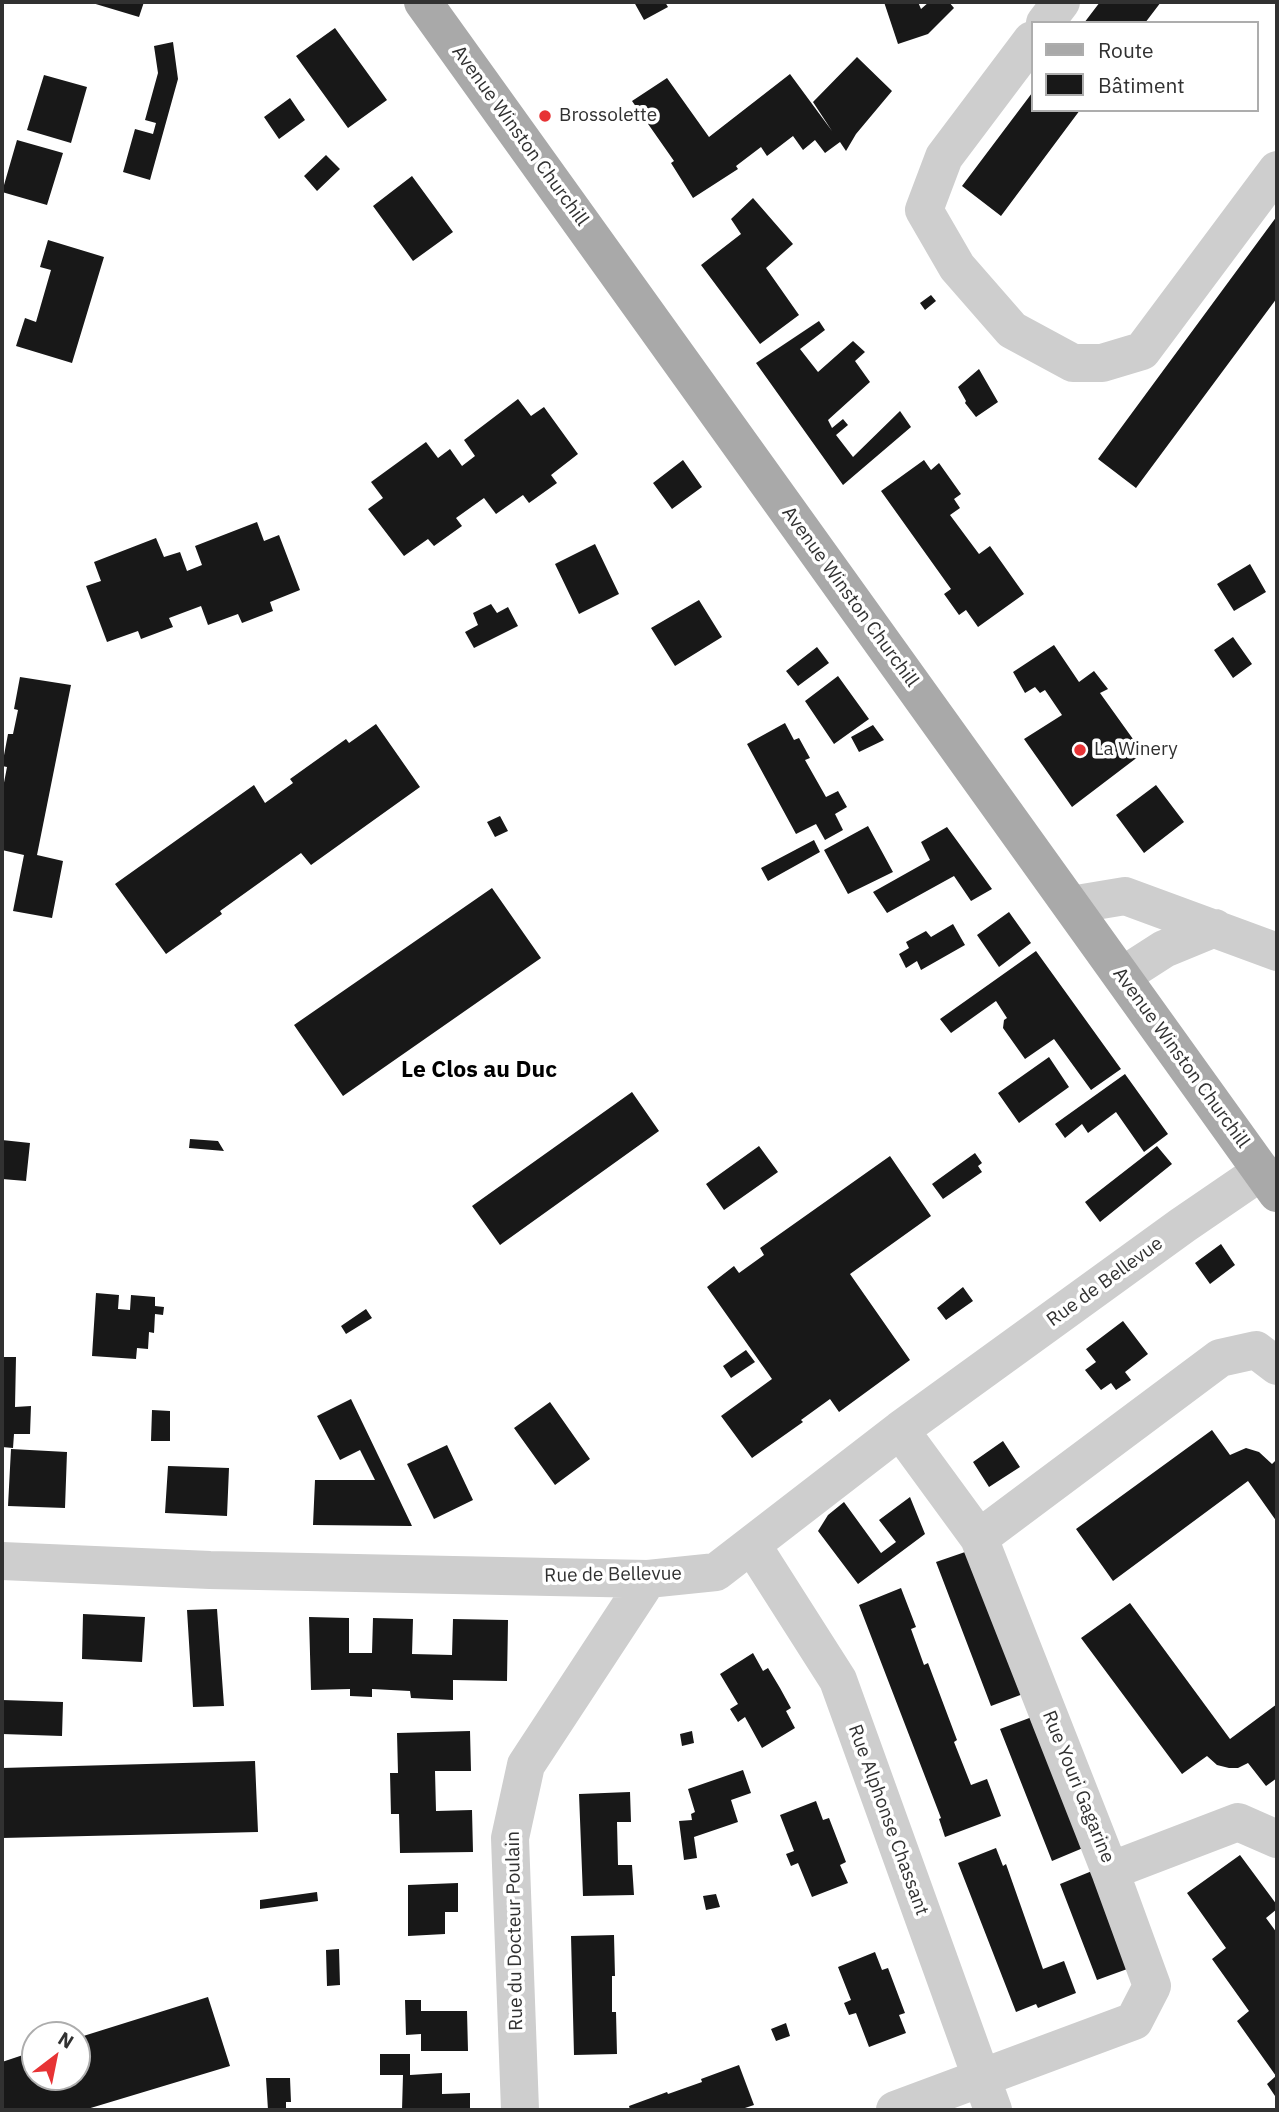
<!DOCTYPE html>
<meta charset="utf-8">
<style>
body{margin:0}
#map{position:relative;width:1279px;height:2112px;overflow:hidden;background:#fff;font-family:"IBM Plex Sans",sans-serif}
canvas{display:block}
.frame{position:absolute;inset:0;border:4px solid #313131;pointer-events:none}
.legend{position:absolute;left:1031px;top:21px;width:228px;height:91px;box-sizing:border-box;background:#fff;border:2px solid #adadad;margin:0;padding:9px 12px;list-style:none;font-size:21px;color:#313131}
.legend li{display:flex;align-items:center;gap:14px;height:35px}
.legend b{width:35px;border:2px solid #adadad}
.north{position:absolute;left:21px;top:2021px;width:70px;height:70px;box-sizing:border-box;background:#fff;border:2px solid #adadad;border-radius:50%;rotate:32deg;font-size:19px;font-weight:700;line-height:28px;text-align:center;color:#313131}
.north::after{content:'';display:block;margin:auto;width:24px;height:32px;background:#e73335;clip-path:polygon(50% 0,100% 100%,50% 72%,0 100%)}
</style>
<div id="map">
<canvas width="1279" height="2112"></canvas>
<div class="frame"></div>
<ul class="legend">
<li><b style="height:9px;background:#a9a9a9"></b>Route</li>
<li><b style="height:19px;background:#181818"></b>Bâtiment</li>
</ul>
<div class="north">N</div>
</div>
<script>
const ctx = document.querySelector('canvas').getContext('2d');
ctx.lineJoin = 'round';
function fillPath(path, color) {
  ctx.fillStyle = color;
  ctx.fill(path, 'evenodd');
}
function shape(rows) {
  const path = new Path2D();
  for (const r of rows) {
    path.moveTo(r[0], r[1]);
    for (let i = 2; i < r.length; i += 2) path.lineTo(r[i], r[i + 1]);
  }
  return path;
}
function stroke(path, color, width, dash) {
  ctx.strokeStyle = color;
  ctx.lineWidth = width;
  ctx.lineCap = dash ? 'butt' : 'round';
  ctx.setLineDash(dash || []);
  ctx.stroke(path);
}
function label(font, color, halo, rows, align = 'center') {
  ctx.font = font + ' "IBM Plex Sans",sans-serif';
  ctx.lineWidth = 7;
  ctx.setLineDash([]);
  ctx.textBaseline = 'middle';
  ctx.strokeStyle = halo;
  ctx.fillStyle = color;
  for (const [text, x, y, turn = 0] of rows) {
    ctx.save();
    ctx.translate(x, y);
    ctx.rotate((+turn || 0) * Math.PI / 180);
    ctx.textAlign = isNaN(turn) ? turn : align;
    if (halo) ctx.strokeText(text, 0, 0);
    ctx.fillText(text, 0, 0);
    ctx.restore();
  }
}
fillPath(shape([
 [89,2,144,2,139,17],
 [634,2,665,2,668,7,644,20],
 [884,2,918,2,921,9,929,2,949,2,954,8,928,34,898,44],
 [1100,2,1161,2,1145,23,1084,23],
 [335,28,387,100,348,128,296,56],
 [173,42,178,79,150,180,123,172,135,129,153,134,156,123,145,120,158,73,154,46],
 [857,57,892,91,856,134,846,151,840,142,825,153,815,140,803,150,793,136,767,156,761,147,736,166,738,169,693,198,671,163,674,161,632,101,667,78,709,137,790,74,832,131,813,102],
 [44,75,87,87,71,143,27,130],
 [1032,93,1032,110,1080,110,1001,216,962,186],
 [290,98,305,120,279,139,264,117],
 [17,140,63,153,47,205,2,192],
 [326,155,340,169,317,191,304,176],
 [412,176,453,232,413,261,373,206],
 [753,198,793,244,766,268,799,315,760,344,701,265,741,234,731,219],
 [1277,216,1277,298,1136,488,1098,459],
 [48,240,104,257,72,363,16,346,25,318,36,322,51,270,40,267],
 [931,295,936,301,925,310,920,303],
 [819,321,825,330,800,349,818,372,853,341,865,352,855,361,870,382,828,420,832,428,843,419,848,425,836,435,853,457,900,411,911,427,843,485,756,363],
 [979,369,998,402,976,417,965,403,966,401,958,387],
 [518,399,531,416,544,407,578,454,551,475,557,483,529,503,523,495,496,514,484,498,456,518,462,526,434,546,428,539,404,556,368,509,383,498,371,482,426,442,438,458,450,449,462,466,475,456,464,440],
 [683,460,702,487,672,509,653,483],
 [924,460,931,470,939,463,961,494,954,499,960,508,950,515,979,554,990,546,1024,594,978,627,966,610,959,615,944,594,951,589,881,491],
 [257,522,264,541,279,535,300,590,270,602,273,611,242,623,238,614,208,625,201,606,169,618,173,627,141,639,138,631,107,642,86,586,101,581,94,562,156,538,164,557,180,552,187,571,202,565,195,546],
 [595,544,619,594,579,614,555,564],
 [1250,564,1266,592,1234,611,1217,584],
 [699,600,722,637,675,666,651,628],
 [491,604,497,613,508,607,518,626,474,648,465,632,478,625,473,613],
 [1233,637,1252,664,1233,678,1214,650],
 [1054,645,1079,682,1094,671,1108,689,1100,693,1143,753,1072,807,1024,739,1062,715,1045,690,1040,693,1035,687,1025,693,1013,672],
 [817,647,829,663,798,686,786,671],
 [838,676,869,719,834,744,805,701],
 [20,677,71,685,37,855,63,861,52,918,13,911,24,855,2,850,2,793,7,767,2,766,8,734,13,734,18,710,14,709],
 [785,723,794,740,799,738,810,758,805,760,826,797,838,791,847,807,835,814,843,830,825,840,816,824,796,834,747,744],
 [376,724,420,787,311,865,301,853,220,911,222,914,166,954,115,884,254,785,265,803,293,783,290,779,346,739,349,743],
 [873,725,884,740,859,752,851,737],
 [1156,785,1184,822,1144,853,1116,815],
 [500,816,508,831,495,837,487,822],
 [868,826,893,872,848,894,824,850],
 [947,827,992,889,971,901,954,876,887,913,873,892,930,860,921,842],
 [814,840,820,852,768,881,761,868],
 [492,888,541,958,343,1096,294,1025],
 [1009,912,1031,943,999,967,977,935],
 [953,924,965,945,921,970,917,961,906,968,899,954,909,948,906,942,926,931,931,937],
 [1036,951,1121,1069,1091,1090,1054,1039,1025,1059,1003,1028,1004,1020,1007,1018,996,1001,951,1033,940,1019],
 [1049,1057,1069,1087,1019,1123,998,1093],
 [1125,1074,1168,1134,1144,1152,1116,1112,1088,1133,1082,1124,1065,1138,1055,1124],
 [632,1092,659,1131,500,1245,472,1206],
 [190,1139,218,1141,224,1151,189,1148],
 [2,1140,30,1143,26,1181,2,1179],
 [759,1146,778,1172,724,1210,706,1184],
 [1157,1146,1172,1164,1100,1222,1085,1202],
 [975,1153,982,1163,978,1166,982,1172,943,1199,932,1184],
 [890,1156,931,1216,850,1274,910,1360,839,1412,830,1399,801,1420,803,1422,752,1458,721,1416,772,1379,707,1287,734,1266,739,1273,764,1255,760,1248],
 [1221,1244,1235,1265,1210,1284,1195,1263],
 [963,1287,973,1301,946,1320,937,1308],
 [96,1293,119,1295,118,1309,130,1310,131,1295,155,1297,155,1306,164,1307,163,1315,155,1314,154,1333,149,1332,148,1349,137,1348,136,1359,92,1356],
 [366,1309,372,1318,346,1334,341,1326],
 [1123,1321,1148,1354,1125,1372,1131,1380,1116,1390,1111,1383,1101,1390,1085,1370,1096,1362,1086,1349],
 [746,1350,755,1362,731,1378,723,1366],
 [2,1357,16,1357,15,1407,31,1406,30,1434,14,1434,13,1448,2,1447],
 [351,1399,390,1480,412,1526,313,1525,315,1480,375,1480,360,1450,340,1460,317,1416],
 [550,1402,590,1459,555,1485,514,1428],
 [152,1410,170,1411,170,1441,151,1441],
 [1212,1430,1230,1455,1246,1448,1259,1452,1272,1464,1277,1459,1277,1522,1248,1481,1113,1581,1076,1529],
 [1003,1441,1020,1467,989,1487,973,1462],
 [447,1445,473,1500,434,1519,407,1464],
 [11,1449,67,1452,65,1508,8,1506],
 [168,1466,229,1468,227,1516,165,1513],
 [910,1497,925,1534,858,1584,818,1531,828,1515,844,1502,881,1553,896,1542,879,1520],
 [968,1551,1023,1694,991,1706,936,1562],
 [901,1588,916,1627,911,1629,924,1665,928,1663,957,1740,954,1742,971,1785,987,1779,1001,1816,945,1837,939,1819,941,1818,859,1605],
 [1130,1603,1230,1739,1277,1704,1277,1778,1266,1786,1248,1763,1238,1768,1229,1768,1217,1765,1207,1756,1182,1774,1081,1638],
 [217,1609,224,1706,193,1707,187,1610],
 [83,1614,145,1617,142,1662,82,1659],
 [309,1617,349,1618,349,1653,372,1653,373,1618,413,1619,412,1654,452,1655,453,1619,508,1620,507,1681,453,1680,453,1700,411,1698,410,1691,372,1689,372,1697,350,1696,350,1689,311,1690],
 [753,1653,763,1671,768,1668,780,1688,791,1708,786,1711,795,1728,762,1748,745,1717,738,1722,730,1709,738,1704,720,1674],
 [2,1700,63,1702,62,1736,2,1734],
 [1032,1717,1083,1848,1052,1861,1000,1729],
 [470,1731,471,1771,435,1771,436,1811,472,1810,473,1852,400,1853,399,1814,391,1814,390,1773,398,1773,397,1733],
 [692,1731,694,1743,682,1746,680,1734],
 [255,1761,258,1832,2,1838,2,1768],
 [743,1770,751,1793,731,1800,738,1822,694,1837,697,1858,684,1860,679,1821,692,1820,691,1814,695,1812,688,1789],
 [630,1792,631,1822,617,1822,618,1865,632,1865,634,1895,583,1896,579,1794],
 [816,1801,823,1820,829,1818,846,1862,840,1865,848,1883,812,1897,798,1863,791,1866,786,1854,794,1851,780,1815],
 [996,1848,1003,1866,1006,1864,1043,1969,1064,1961,1076,1993,1038,2008,1036,2004,1016,2012,958,1863],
 [1240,1855,1277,1905,1277,1909,1266,1918,1277,1933,1277,2099,1267,2084,1276,2076,1237,2021,1249,2011,1212,1959,1226,1948,1187,1893],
 [1092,1871,1130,1968,1097,1980,1060,1884],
 [458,1883,458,1912,445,1912,445,1934,408,1936,408,1885],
 [317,1892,318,1901,260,1909,260,1900],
 [716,1894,720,1907,706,1910,703,1896],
 [614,1935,615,1976,612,1976,612,2012,616,2012,617,2054,574,2055,571,1936],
 [339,1949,340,1985,327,1986,326,1950],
 [875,1952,882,1970,888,1968,905,2013,899,2015,906,2033,869,2047,856,2013,849,2015,844,2003,851,2000,838,1967],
 [208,1997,230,2066,84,2110,2,2110,2,2062,35,2051,35,2077,77,2077,77,2038],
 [405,2000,421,2000,421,2011,467,2011,468,2051,421,2051,421,2034,406,2035],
 [786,2023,790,2036,776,2041,771,2029],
 [380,2054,410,2054,410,2075,442,2073,442,2094,470,2093,470,2110,402,2110,403,2075,380,2075],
 [739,2065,754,2105,739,2110,630,2110,629,2106,667,2092,668,2094,702,2082,701,2079],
 [266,2078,290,2078,291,2102,286,2102,286,2110,268,2110]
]), '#181818');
stroke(shape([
 [1045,23,1061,2],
 [1032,40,944,157,924,210,957,267,1012,330,1073,363,1102,363,1142,351,1277,170],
 [1071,905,1125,896,1277,952],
 [1122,976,1164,949,1215,928],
 [900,1430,979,1538,1110,1871,1238,1822,1277,1839],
 [979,1538,1220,1358,1256,1350,1277,1366],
 [752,1545,838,1680,993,2110],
 [2,1561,210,1570,648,1579,716,1572,900,1430,1183,1225,1262,1171],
 [520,2110,510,1838,526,1765,648,1579],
 [895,2110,1134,2021,1152,1986,1110,1871]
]), '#cecece', 38);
stroke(shape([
 [423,2,1277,1193]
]), '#a9a9a9', 38);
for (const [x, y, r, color] of [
 [545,116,7,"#e73335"],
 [1080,750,7,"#e73335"]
]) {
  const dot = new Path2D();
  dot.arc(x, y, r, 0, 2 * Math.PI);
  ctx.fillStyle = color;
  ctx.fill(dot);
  stroke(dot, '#fff', 2.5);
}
label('19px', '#313131', '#fff', [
 ["Brossolette",559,116],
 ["La Winery",1094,750]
], 'left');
label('19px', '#313131', '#fff', [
 ["Avenue Winston Churchill",520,136,54],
 ["Avenue Winston Churchill",850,597,54],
 ["Avenue Winston Churchill",1181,1058,54],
 ["Rue de Bellevue",1105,1282,-36],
 ["Rue de Bellevue",613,1575,-1],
 ["Rue Youri Gagarine",1078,1787,68],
 ["Rue Alphonse Chassant",888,1820,70],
 ["Rue du Docteur Poulain",515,1931,-91]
]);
label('bold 23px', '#000', '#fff', [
 ["Le Clos au Duc",479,1070]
]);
</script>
